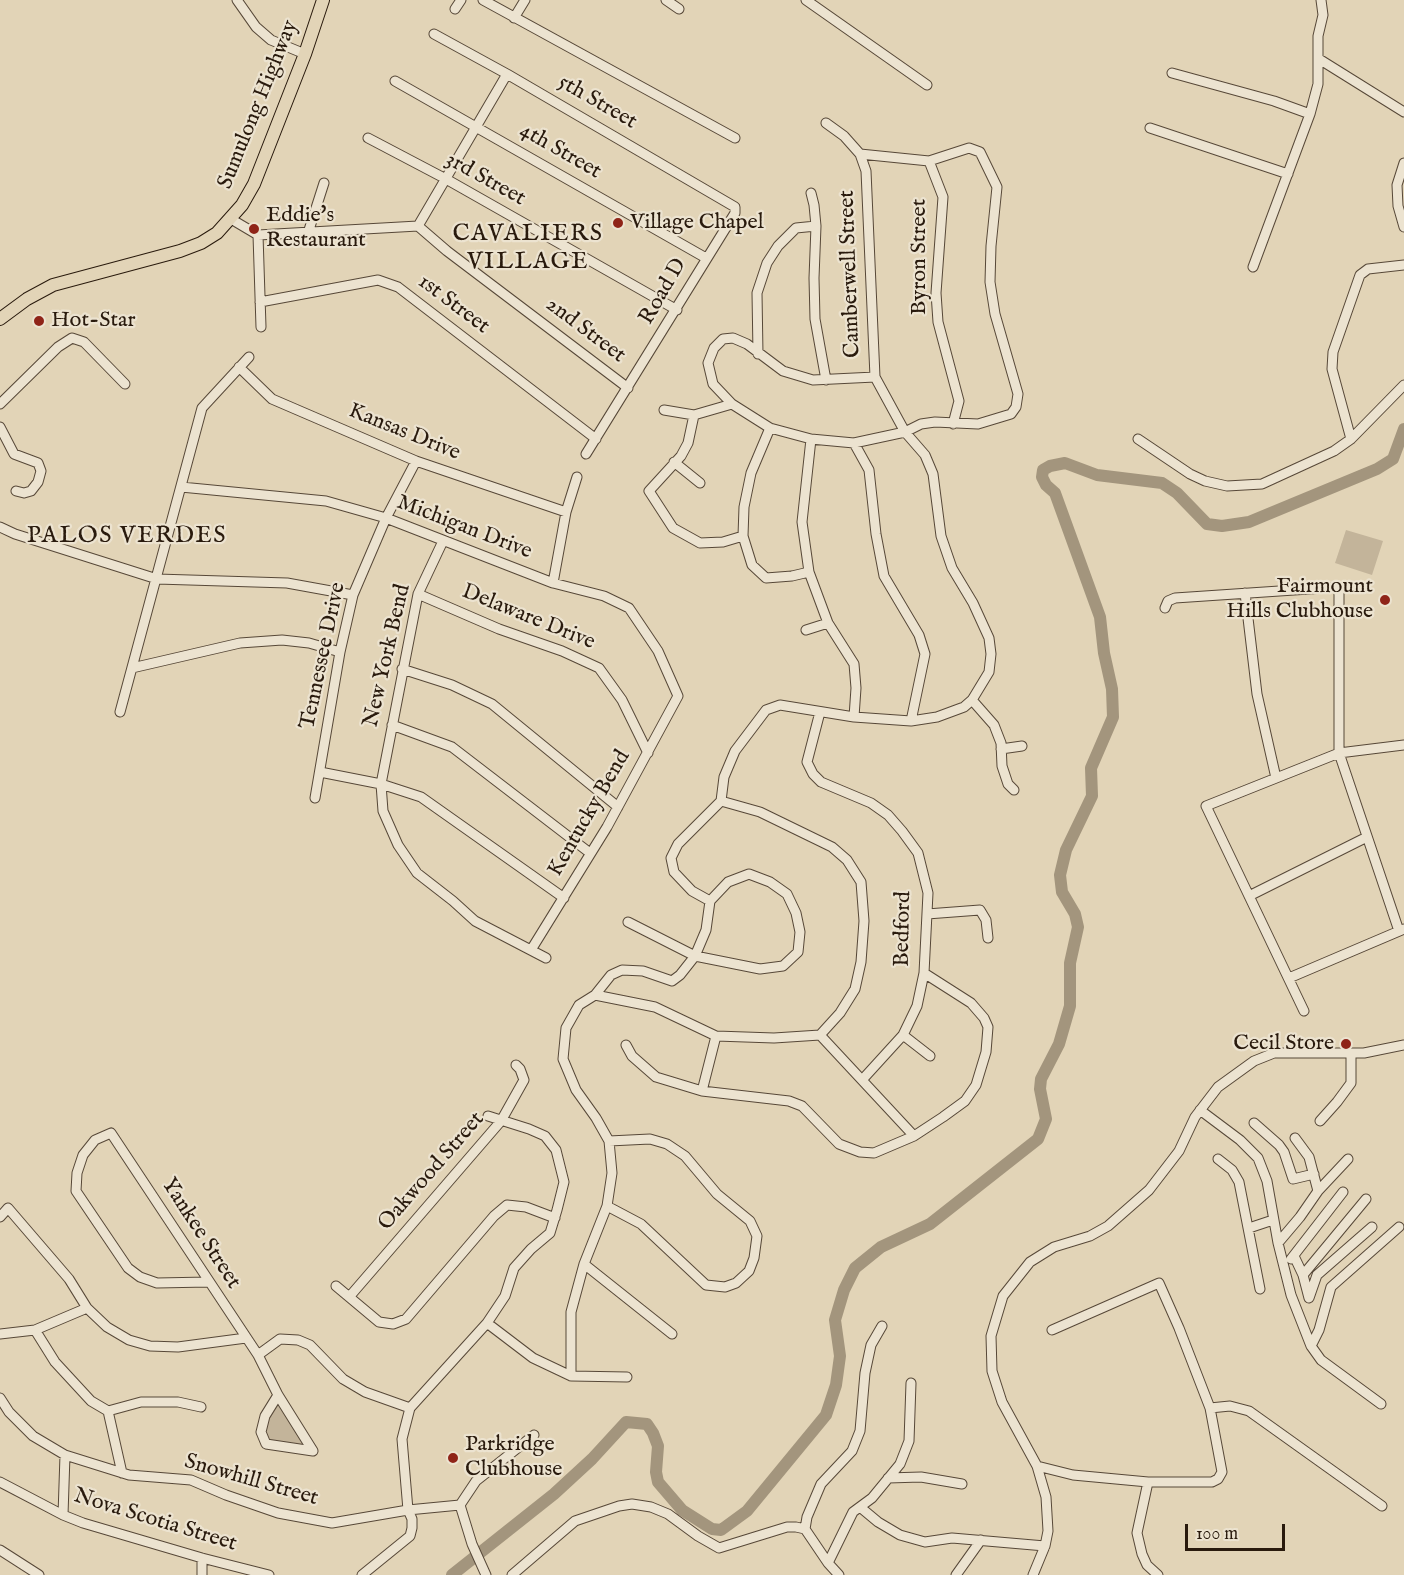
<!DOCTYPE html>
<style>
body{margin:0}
#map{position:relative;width:1404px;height:1575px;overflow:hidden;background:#e2d4b7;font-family:"IM FELL English",serif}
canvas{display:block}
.scale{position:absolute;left:1185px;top:1524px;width:100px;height:27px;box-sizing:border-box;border:3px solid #291a0d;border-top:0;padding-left:8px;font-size:18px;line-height:21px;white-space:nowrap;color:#291a0d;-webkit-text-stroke:4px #ece3d0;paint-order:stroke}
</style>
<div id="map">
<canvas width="1404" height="1575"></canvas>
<div class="scale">100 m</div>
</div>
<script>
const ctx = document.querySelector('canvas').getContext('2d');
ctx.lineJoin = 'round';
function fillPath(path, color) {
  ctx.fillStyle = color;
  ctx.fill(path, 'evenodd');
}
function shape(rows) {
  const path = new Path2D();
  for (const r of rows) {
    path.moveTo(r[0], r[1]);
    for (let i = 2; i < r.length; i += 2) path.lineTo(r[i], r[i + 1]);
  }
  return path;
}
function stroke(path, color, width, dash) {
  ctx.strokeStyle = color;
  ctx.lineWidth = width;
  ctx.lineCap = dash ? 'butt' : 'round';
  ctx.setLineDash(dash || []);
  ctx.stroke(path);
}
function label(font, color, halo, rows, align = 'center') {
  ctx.font = font + ' "IM FELL English",serif';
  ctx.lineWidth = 4.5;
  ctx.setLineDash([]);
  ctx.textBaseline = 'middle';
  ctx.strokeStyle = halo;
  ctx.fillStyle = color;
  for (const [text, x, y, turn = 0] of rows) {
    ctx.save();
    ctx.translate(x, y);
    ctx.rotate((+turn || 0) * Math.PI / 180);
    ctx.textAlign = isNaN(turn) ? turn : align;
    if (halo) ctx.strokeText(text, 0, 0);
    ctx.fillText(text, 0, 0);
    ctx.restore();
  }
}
fillPath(shape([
 [1346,530,1383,541,1372,575,1335,563],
 [278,1395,312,1450,266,1444,265,1416]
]), '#c3b49a');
stroke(shape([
 [452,1575,554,1494,592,1459,626,1422,647,1424,653,1433,658,1446,656,1472,658,1482,682,1510,712,1529,721,1530,747,1511,826,1415,836,1385,840,1356,835,1320,844,1290,855,1268,881,1247,930,1224,1038,1139,1046,1119,1040,1089,1041,1079,1059,1044,1070,1006,1070,963,1078,927,1075,914,1062,892,1060,875,1066,850,1092,796,1091,768,1113,717,1112,689,1104,653,1100,617,1055,493,1046,485,1042,477,1043,470,1050,466,1065,463,1097,475,1162,483,1177,493,1207,524,1222,526,1249,522,1377,469,1393,459,1404,429]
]), '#a3957d', 12);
const minor = shape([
 [237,0,256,27,271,40,305,54],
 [483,0,735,138],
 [666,0,679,9],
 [806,0,927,85],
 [455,9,461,0],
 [514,18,525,0],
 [434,34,507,74,735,207,735,213,586,454],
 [1319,59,1404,112],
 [1172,73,1274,101,1310,114],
 [395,81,706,258],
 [1150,128,1288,174],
 [368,138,446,179,677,310],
 [860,154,929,161,969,148,980,152,997,187,991,246,990,282,995,314,1018,394,1016,407,1011,414,978,424,935,422,921,424,905,432,854,443,811,439,770,428,732,404,713,384,708,363,714,348,723,339,733,338,747,344,783,371,813,380,875,377],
 [929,161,943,197,936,293,938,322,959,401,953,424],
 [1404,163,1397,185,1398,206,1404,227],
 [811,193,814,205,816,226,814,278,815,319,826,380],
 [231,219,258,235],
 [418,226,507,74],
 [308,233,324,183],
 [258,235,418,226,447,251,628,388],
 [258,235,261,327],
 [1253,267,1310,114,1318,84,1318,36,1323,15,1321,0],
 [260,302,378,280,398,287,596,439],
 [758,354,757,293,767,263,778,246,796,228,816,226],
 [239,367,272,399,416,461,566,512],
 [0,404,58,347,72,338,84,342,125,384],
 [664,410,694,415,732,404],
 [694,415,688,443,681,456,649,491,673,528,700,543,723,542,743,536],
 [0,427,14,454,38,463,41,471,38,482,31,491,24,493,16,491],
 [770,428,751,473,744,507,743,536,752,565,766,578,792,576,809,572],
 [811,439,802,522,809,572,828,623,854,664,856,688,854,717],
 [1138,439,1190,474,1205,481,1227,486,1262,484,1334,451,1351,439,1404,385],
 [1351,439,1332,369,1333,352,1360,275,1368,269,1404,265],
 [854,443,869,470,876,534,884,576,919,635,925,654,911,721],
 [674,462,700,483],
 [181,487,326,501,386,518,553,583,604,596,629,608,658,651,678,696,607,827,531,950],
 [0,527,15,534,157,579,287,583,353,595],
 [443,541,418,594,381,784,383,811,398,845,417,873,453,901,475,921,546,958],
 [553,583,566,512,577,477],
 [1245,593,1257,694,1276,778],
 [418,594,499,629,562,651,599,668,622,700,648,753],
 [1165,608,1168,601,1175,598,1339,587,1339,753,1399,931],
 [806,630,828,623],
 [132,668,240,643,282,640,309,643,340,652],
 [402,669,452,685,492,704,618,807],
 [972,700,994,725,1001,743,1002,766,1008,784,1014,790],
 [120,712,202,408,249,357],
 [820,712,807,762,813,774,821,782,871,803,888,815,902,831,918,853,928,893,924,973,917,1006,903,1035,862,1080],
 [392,725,452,747,590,853],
 [1001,749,1022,746],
 [320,772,381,784,421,797,564,898],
 [315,798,340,652,353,595,386,518,416,461],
 [1249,896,1367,837],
 [710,901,692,891,674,872,671,858,678,844,721,801,724,777,735,751,766,710,780,705,854,717,911,721,937,717,964,707,972,700,989,672,991,654,989,638,973,603,952,568,941,536,933,474,925,455,905,432,875,377,866,171,860,154,844,136,826,123],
 [927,914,980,910,986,920,988,938],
 [628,922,695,956,760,969,783,966,798,952,800,932,796,913,787,894,770,882,749,874,728,882,710,901],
 [1289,978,1404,929],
 [595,995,655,1007,716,1036,774,1038,820,1035,840,1013,855,989,861,962,864,921,861,882,847,860,832,847,760,812,721,801],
 [1304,1011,1206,806,1339,753,1404,745],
 [820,1035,914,1136],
 [903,1035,930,1056],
 [626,1045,632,1056,656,1077,702,1091,789,1101,802,1106,839,1144,860,1152,874,1153,914,1136,943,1117,965,1101,976,1085,986,1052,988,1027,984,1018,971,1003,924,973],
 [702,1091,716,1036],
 [1200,1110,1240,1140,1258,1158,1267,1181,1278,1243,1291,1295,1311,1346,1321,1360,1381,1404],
 [1320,1121,1337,1102,1351,1083,1351,1053],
 [1254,1123,1279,1145,1284,1152,1293,1179,1314,1174],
 [1295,1138,1309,1157,1318,1191],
 [1218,1159,1232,1170,1239,1182,1260,1289],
 [607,1206,641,1224,706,1285,725,1287,736,1283,749,1271,754,1258,757,1236,750,1221,717,1194,685,1156,667,1144,650,1139,609,1141],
 [0,1217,8,1208,69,1279,87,1308,107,1327,129,1340,150,1346,178,1347,246,1338],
 [1249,1228,1273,1220],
 [1278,1243,1300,1217,1318,1191,1348,1159],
 [1294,1256,1303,1275,1366,1199],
 [1291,1259,1343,1192],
 [584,1264,672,1334],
 [1303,1275,1309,1298,1317,1275,1372,1227],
 [208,1282,157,1283,140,1277,128,1268,76,1191,77,1173,83,1155,95,1140,111,1133,258,1355,278,1395,313,1451],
 [336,1286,379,1322,393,1324,406,1319,494,1216,507,1205,526,1207,555,1218],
 [350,1296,501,1121,524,1080,520,1069,516,1065],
 [487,1323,533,1358,571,1376,627,1377],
 [35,1330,55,1362,91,1401,108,1411,122,1473],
 [0,1334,35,1330,87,1308],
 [1311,1346,1319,1330,1331,1287,1399,1227],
 [258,1355,280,1339,298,1340,310,1345,343,1379,365,1392,410,1408],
 [571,1376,571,1312,584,1264,607,1206,612,1173,609,1141,596,1118,576,1090,563,1059,566,1028,579,1005,595,995,611,975,622,970,643,971,672,981,680,975,695,956,706,930,710,901],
 [278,1395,265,1416,261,1432,266,1444,313,1451],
 [0,1398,9,1412,33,1436,65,1455,129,1475,191,1480,226,1495,278,1513,332,1523,408,1510,460,1505],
 [1210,1408,1230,1406,1249,1411,1382,1506],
 [108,1411,141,1402,178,1402,201,1407],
 [1037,1466,1073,1475,1148,1482,1212,1482,1218,1479,1222,1472,1210,1408,1179,1328,1159,1283,1052,1330],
 [888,1478,921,1477,962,1484],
 [0,1482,63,1515,83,1523,202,1558,269,1575],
 [1148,1482,1137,1533,1142,1554,1147,1565,1158,1575],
 [460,1505,476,1481,534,1435],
 [460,1505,472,1544,486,1575],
 [860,1507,878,1522,900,1535,925,1542,952,1538,1045,1546],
 [63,1515,65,1455],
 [805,1529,807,1517,821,1484,852,1451,860,1431,865,1373,871,1345,882,1326],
 [805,1529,828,1563,839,1575],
 [0,1550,39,1575],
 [202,1558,202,1575],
 [828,1563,853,1512,872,1498,900,1464,909,1441,911,1383],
 [362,1575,410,1536,412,1528,412,1519,408,1510,402,1439,410,1408,487,1323,505,1296,514,1268,531,1249,550,1233,557,1210,564,1182,556,1150,545,1136,529,1129,488,1116],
 [512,1575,575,1521,619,1506,632,1504,651,1507,668,1514,698,1536,719,1548,787,1527,796,1527,805,1529],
 [956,1575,981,1540],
 [1033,1575,1045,1546,1048,1531,1046,1497,1037,1466,1002,1402,992,1371,991,1336,1003,1296,1030,1262,1054,1247,1090,1236,1108,1226,1149,1190,1179,1151,1195,1117,1218,1087,1254,1061,1274,1053,1364,1053,1404,1045]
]);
const major = shape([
 [0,319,27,299,53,285,180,251,201,243,217,233,242,205,254,184,305,54,323,0]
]);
stroke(minor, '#574838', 11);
stroke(major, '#291a0d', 14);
stroke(minor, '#ece3d0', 9);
stroke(major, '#e2d4b7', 12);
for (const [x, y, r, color] of [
 [618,223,6,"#8f2418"],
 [254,229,6,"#8f2418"],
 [39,321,6,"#8f2418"],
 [1385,600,6,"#8f2418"],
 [1346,1044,6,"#8f2418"],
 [453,1458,6,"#8f2418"]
]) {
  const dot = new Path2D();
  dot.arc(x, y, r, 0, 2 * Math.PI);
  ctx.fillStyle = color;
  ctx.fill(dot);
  stroke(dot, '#ece3d0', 2);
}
label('22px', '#291a0d', '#ece3d0', [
 ["5th Street",597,103,30],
 ["Sumulong Highway",259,105,-68],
 ["4th Street",560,152,30],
 ["3rd Street",485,180,29],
 ["Byron Street",920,257,-90],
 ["Camberwell Street",851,274,-92],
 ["Road D",664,292,-60],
 ["1st Street",453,305,37],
 ["2nd Street",585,331,37],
 ["Kansas Drive",404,433,22],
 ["Michigan Drive",464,528,21],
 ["Delaware Drive",528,618,22],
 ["Tennessee Drive",324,656,-78],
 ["New York Bend",388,656,-77],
 ["Kentucky Bend",590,814,-60],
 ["Bedford",904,929,-89],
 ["Oakwood Street",432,1172,-49],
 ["Yankee Street",200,1234,57],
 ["Snowhill Street",251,1481,16],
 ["Nova Scotia Street",155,1521,17]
]);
label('22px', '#291a0d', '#ece3d0', [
 ["Eddie's",266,216],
 ["Restaurant",266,241],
 ["Village Chapel",630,223],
 ["Hot-Star",51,321],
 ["Fairmount",1373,587,"right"],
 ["Hills Clubhouse",1373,612,"right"],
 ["Cecil Store",1334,1044,"right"],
 ["Parkridge",465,1445],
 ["Clubhouse",465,1470]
], 'left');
ctx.letterSpacing = '1.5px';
label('24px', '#291a0d', '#ece3d0', [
 ["CAVALIERS",528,235],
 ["VILLAGE",528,263],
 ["PALOS VERDES",127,537]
]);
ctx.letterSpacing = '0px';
</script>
